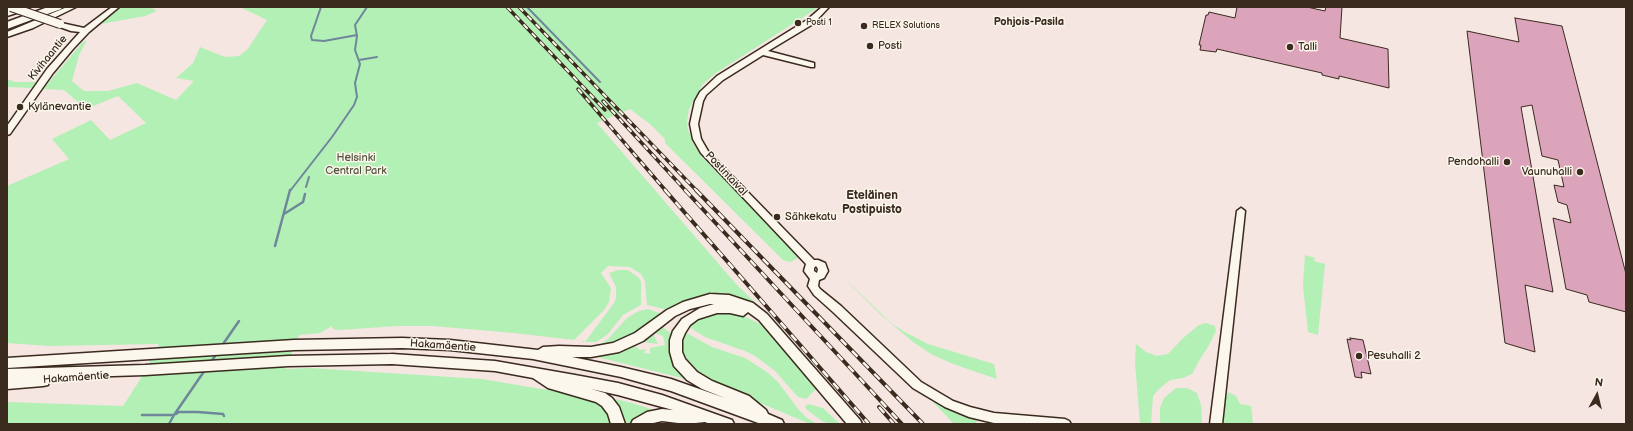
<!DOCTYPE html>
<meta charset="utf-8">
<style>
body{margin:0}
#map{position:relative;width:1633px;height:431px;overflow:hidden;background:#f5e6e2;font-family:"Balsamiq Sans",sans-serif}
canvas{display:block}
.frame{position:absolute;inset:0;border:8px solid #3b2a1e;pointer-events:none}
.north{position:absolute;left:1577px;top:375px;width:40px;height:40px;-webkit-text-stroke:3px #fbf7ec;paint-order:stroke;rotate:8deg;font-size:11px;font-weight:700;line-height:16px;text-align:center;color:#3b2a1e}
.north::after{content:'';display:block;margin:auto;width:14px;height:18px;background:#3b2a1e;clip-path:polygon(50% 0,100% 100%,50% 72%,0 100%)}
</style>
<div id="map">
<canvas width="1633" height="431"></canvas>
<div class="frame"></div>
<div class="north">N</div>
</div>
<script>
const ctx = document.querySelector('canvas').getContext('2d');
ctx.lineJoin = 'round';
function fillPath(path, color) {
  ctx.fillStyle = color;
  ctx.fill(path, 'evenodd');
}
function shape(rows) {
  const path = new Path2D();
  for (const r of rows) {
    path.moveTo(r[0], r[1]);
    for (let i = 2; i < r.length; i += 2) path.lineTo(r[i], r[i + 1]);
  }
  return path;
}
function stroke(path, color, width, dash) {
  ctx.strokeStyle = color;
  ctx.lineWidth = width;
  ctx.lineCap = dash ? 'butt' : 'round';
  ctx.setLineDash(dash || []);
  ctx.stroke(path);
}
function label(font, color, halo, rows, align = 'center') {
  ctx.font = font + ' "Balsamiq Sans",sans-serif';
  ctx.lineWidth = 3;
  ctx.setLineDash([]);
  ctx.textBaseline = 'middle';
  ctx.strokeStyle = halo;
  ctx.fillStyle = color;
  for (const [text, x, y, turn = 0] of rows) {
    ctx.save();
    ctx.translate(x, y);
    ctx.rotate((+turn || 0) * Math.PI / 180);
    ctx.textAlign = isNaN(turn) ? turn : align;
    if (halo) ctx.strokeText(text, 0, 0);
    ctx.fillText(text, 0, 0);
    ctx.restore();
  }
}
fillPath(shape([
 [120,7,150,7,157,11,145,16,101,24],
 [240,7,819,7,716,73,703,84,689,109,687,122,688,131,689,131,693,143,703,158,800,257,790,262,783,260,665,143,665,139,651,125,630,109,597,123,736,284,764,311,749,301,724,295,705,295,694,298,668,310,647,305,645,281,641,274,630,267,608,266,601,273,611,288,609,302,604,310,574,340,514,333,432,326,398,326,339,330,333,329,332,326,320,333,299,335,285,369,311,368,482,379,541,389,560,390,590,397,605,407,613,424,7,424,7,402,123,406,141,378,159,344,49,346,7,343,7,186,69,159,52,139,91,120,110,140,146,123,118,96,86,109,64,90,43,89,82,43,87,40,79,55,72,81,84,91,108,91,137,83,176,100,194,81,176,78,193,63,200,47,225,57,239,56,247,50,267,20],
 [7,79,15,82,36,82,32,88,7,87],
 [1305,255,1315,258,1314,261,1325,264,1318,335,1308,332,1303,286],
 [618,270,628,270,639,278,641,282,641,305,623,315,608,334,601,339,596,342,581,342,583,341,585,342,614,303,616,298,616,287,609,273],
 [836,270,891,323,903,331,928,344,994,364,997,379,953,364,931,354,913,342,881,315],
 [648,309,662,314,639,332,605,347,576,348,578,346,592,346,601,344,608,339,627,318,639,311],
 [726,311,742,315,760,324,766,330,816,389,806,399,798,397,775,371,755,356,745,351,705,337,689,327,702,316],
 [1206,323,1215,326,1216,331,1209,345,1199,361,1192,374,1183,378,1170,380,1159,389,1153,396,1151,424,1140,424,1135,363,1136,344,1146,352,1157,356,1168,354,1183,338,1199,325],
 [661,326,672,334,686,379,593,356],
 [655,333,663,336,665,345,650,348,650,354,644,353,646,349,640,350,635,346,635,344,642,342,658,344,654,336],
 [685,332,712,347,745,358,767,372,778,382,798,409,807,418,817,424,810,424,727,389,694,371,682,355,682,339],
 [1176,388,1187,388,1197,393,1201,405,1202,424,1160,424,1160,408,1164,398],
 [1228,392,1236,396,1240,404,1251,406,1253,424,1221,424,1225,400],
 [611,398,632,403,654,410,632,424,622,424],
 [932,401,977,419,976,424,954,424],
 [808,404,823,408,840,424,829,424,822,421,806,409,805,406]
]), '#b3f0b6');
stroke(shape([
 [321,7,311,36,312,40,324,41,357,35],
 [527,7,600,82],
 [359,60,377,57],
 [306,187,309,177],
 [290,191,332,137,354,105,357,97,355,83,360,64,355,50,357,36,355,25,367,7]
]), '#6f879b', 2);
stroke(shape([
 [284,214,303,202,305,194],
 [275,246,290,190],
 [221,347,239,321],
 [211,362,217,353],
 [176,414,179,412,198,412,223,414,224,416],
 [142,415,174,415,169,424],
 [174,415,205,370]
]), '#6f879b', 2.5);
const building = shape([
 [1237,7,1307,7,1325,11,1326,7,1342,7,1340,38,1388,49,1389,88,1339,76,1339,79,1322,75,1322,73,1217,49,1216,52,1200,50,1201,45,1199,45,1206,15,1208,15,1209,12,1235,18,1237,7],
 [1515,18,1562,26,1626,274,1626,312,1589,302,1587,295,1566,289,1553,218,1571,223,1567,205,1558,202,1554,185,1564,187,1558,160,1542,156,1532,105,1521,107,1553,292,1525,285,1535,352,1505,343,1467,31,1519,42,1515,18],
 [1350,338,1363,340,1371,374,1361,372,1362,378,1355,377,1347,339,1351,340,1350,338]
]);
fillPath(building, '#dba4ba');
stroke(building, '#3b2a1e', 1);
const minor = shape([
 [67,7,76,7,33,28,7,37,7,32,67,7],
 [112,7,119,7,89,32,73,49,53,73,10,134,7,135,7,126,47,69,80,32,71,31,57,26,57,22,84,28,112,7],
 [822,7,829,7,813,24,768,51,814,63,814,67,811,67,763,55,723,80,706,95,703,101,698,124,701,139,708,151,814,260,818,260,825,263,828,271,824,278,819,280,818,286,820,289,841,306,921,382,953,401,970,407,994,413,1065,419,1069,421,1071,424,994,423,969,417,945,407,913,388,833,312,814,295,808,286,810,279,804,271,806,264,701,153,693,139,690,124,695,101,700,92,717,76,807,20,822,7],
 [816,266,818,269,817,273,814,271,814,268,816,266],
 [1241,208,1245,211,1222,424,1210,424,1237,211,1241,208]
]);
const major = shape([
 [710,294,729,295,753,303,767,314,860,420,862,424,847,424,759,320,748,312,743,316,730,313,717,313,698,319,690,325,685,333,682,340,682,352,685,359,697,372,712,381,749,396,766,410,768,414,782,420,784,424,761,424,671,391,621,377,533,359,450,350,402,348,294,350,7,368,7,358,294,340,402,338,450,340,538,350,543,347,559,346,591,347,613,343,635,333,667,310,683,302,710,294],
 [710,304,714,304,700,308,682,319,673,331,670,340,670,352,674,366,687,380,702,389,725,398,671,379,621,367,572,357,591,357,619,352,643,341,675,316,690,309,710,304],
 [392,354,495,361,575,375,618,383,662,395,732,420,734,424,710,424,705,422,686,424,662,421,649,424,631,424,633,420,647,412,662,409,673,410,618,395,591,389,605,393,612,398,619,407,625,424,611,424,608,414,602,406,596,402,548,388,533,378,495,371,392,364,288,366,145,375,48,378,49,381,48,385,43,386,7,389,7,369,145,365,288,356,392,354]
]);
const highway = shape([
 [15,7,30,7,29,9,7,16,7,10,15,7],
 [48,7,62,7,61,9,7,29,7,22,48,7]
]);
stroke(minor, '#3b2a1e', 3);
stroke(major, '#3b2a1e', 3);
stroke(highway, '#3b2a1e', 3);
fillPath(minor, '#fbf7ec');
fillPath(major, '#fbf7ec');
fillPath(highway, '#fbf7ec');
const railFar1 = shape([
 [507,7,605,110],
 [519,7,697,191],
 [578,89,666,191],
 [603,101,686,191]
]);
const rail = shape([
 [665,190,869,424],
 [685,190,902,424],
 [696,190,923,424],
 [879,407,894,424]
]);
stroke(railFar1, '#3b2a1e', 3.5);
stroke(rail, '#3b2a1e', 4);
stroke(railFar1, '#fbf7ec', 2, [6]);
stroke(rail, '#fbf7ec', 2.5, [8]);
const minorBridge = shape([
 [11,7,60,24]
]);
stroke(minorBridge, '#3b2a1e', 10, []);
stroke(minorBridge, '#fbf7ec', 8);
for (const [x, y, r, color] of [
 [798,23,4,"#3b2a1e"],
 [864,26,4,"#3b2a1e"],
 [870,46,4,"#3b2a1e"],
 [1290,47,4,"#3b2a1e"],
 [20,107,4,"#3b2a1e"],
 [1507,162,4,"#3b2a1e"],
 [1580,172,4,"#3b2a1e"],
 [777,217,4,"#3b2a1e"],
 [1359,356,4,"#3b2a1e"]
]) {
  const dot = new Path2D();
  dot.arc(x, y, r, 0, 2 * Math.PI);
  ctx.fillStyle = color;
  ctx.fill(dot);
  stroke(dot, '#fbf7ec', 1.5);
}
label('9px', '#3b2a1e', '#fbf7ec', [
 ["Posti 1",806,23],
 ["RELEX Solutions",872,26]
], 'left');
label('bold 11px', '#3b2a1e', '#fbf7ec', [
 ["Pohjois-Pasila",1029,22]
]);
label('11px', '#3b2a1e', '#fbf7ec', [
 ["Posti",878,46],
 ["Talli",1298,47],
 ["Kylänevantie",28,107],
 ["Pendohalli",1499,162,"right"],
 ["Vaunuhalli",1572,172,"right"],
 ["Sähkekatu",785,217],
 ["Pesuhalli 2",1367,356]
], 'left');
label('11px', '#3b2a1e', '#fbf7ec', [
 ["Kivihaantie",48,58,-51],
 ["Postintaival",726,174,47],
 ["Hakamäentie",443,346,4],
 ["Hakamäentie",76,378,-4]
]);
label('11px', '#53523c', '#fbf7ec', [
 ["Helsinki",356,158],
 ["Central Park",356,171]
]);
label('bold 12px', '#3b2a1e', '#fbf7ec', [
 ["Eteläinen",872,196],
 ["Postipuisto",872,210]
]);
</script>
